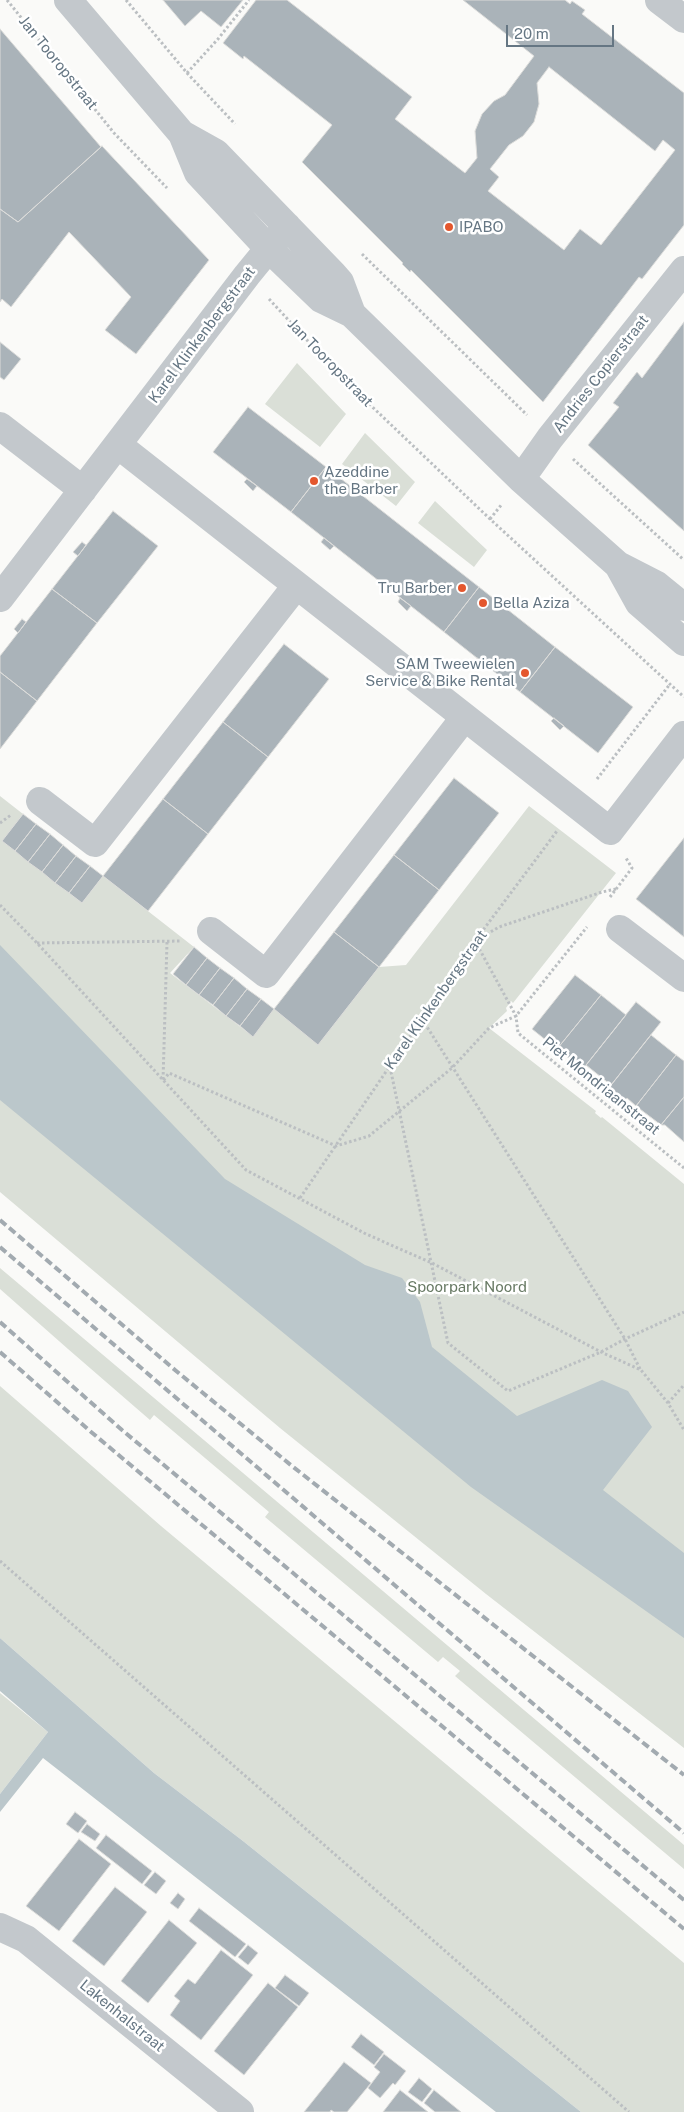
<!DOCTYPE html>
<style>
body{margin:0}
#map{position:relative;width:684px;height:2112px;overflow:hidden;background:#fafaf8;font-family:"Public Sans",sans-serif}
canvas{display:block}
.scale{position:absolute;left:506px;top:25px;width:108px;height:22px;box-sizing:border-box;border:2px solid #657683;border-top:0;padding-left:6px;font-size:15px;line-height:18px;white-space:nowrap;color:#657683;-webkit-text-stroke:4px #fff;paint-order:stroke}
</style>
<div id="map">
<canvas width="684" height="2112"></canvas>
<div class="scale">20 m</div>
</div>
<script>
const ctx = document.querySelector('canvas').getContext('2d');
ctx.lineJoin = 'round';
function fillPath(path, color) {
  ctx.fillStyle = color;
  ctx.fill(path, 'evenodd');
}
function shape(rows) {
  const path = new Path2D();
  for (const r of rows) {
    path.moveTo(r[0], r[1]);
    for (let i = 2; i < r.length; i += 2) path.lineTo(r[i], r[i + 1]);
  }
  return path;
}
function stroke(path, color, width, dash) {
  ctx.strokeStyle = color;
  ctx.lineWidth = width;
  ctx.lineCap = dash ? 'butt' : 'round';
  ctx.setLineDash(dash || []);
  ctx.stroke(path);
}
function label(font, color, halo, rows, align = 'center') {
  ctx.font = font + ' "Public Sans",sans-serif';
  ctx.lineWidth = 5;
  ctx.setLineDash([]);
  ctx.textBaseline = 'middle';
  ctx.strokeStyle = halo;
  ctx.fillStyle = color;
  for (const [text, x, y, turn = 0] of rows) {
    ctx.save();
    ctx.translate(x, y);
    ctx.rotate((+turn || 0) * Math.PI / 180);
    ctx.textAlign = isNaN(turn) ? turn : align;
    if (halo) ctx.strokeText(text, 0, 0);
    ctx.fillText(text, 0, 0);
    ctx.restore();
  }
}
fillPath(shape([
 [297,363,346,414,320,447,265,404],
 [365,433,415,482,396,506,342,464],
 [435,501,487,550,474,567,418,523],
 [0,796,23,814,3,841,82,903,103,876,194,947,170,973,251,1035,274,1009,318,1044,379,967,406,965,529,806,616,873,513,1003,511,1001,506,1008,507,1011,489,1028,596,1111,595,1113,601,1118,602,1117,684,1184,684,1748,486,1594,280,1428,0,1192],
 [0,1268,684,1845,684,1869,455,1676,460,1671,443,1657,438,1662,265,1517,269,1512,154,1415,150,1420,68,1349,0,1289],
 [0,1386,161,1526,684,1963,684,2112,581,2112,243,1841,154,1773,0,1638],
 [0,1693,48,1732,0,1794]
]), '#dadfd7');
fillPath(shape([
 [0,945,225,1179,365,1265,402,1278,420,1302,432,1347,517,1416,602,1380,628,1391,652,1427,603,1490,684,1553,684,1638,471,1487,0,1100],
 [0,1638,154,1773,243,1841,581,2112,496,2112,43,1758,0,1812,0,1794,48,1732,0,1691]
]), '#bbc7cb');
const building = shape([
 [163,0,243,0,221,27,201,11,185,26,163,0],
 [256,0,287,0,412,97,395,119,465,173,477,158,475,131,482,114,494,101,505,95,534,56,463,0,565,0,570,4,572,1,585,10,582,14,684,93,684,225,642,279,639,277,543,402,411,270,410,272,402,264,403,263,302,162,332,125,244,56,243,59,223,43,256,0],
 [549,67,655,151,663,140,675,150,601,245,580,229,564,250,488,191,499,177,490,169,509,145,523,136,534,122,539,104,537,83,549,67],
 [0,29,101,147,18,222,0,209,0,29],
 [102,146,209,260,136,354,105,330,131,297,69,232,11,307,2,299,0,302,0,209,18,222,102,146],
 [684,322,684,531,588,445,619,407,613,403,637,372,642,378,684,322],
 [0,342,21,359,4,380,0,377,0,342],
 [248,407,326,467,291,512,213,452,248,407],
 [326,467,479,587,444,632,291,512,326,467],
 [247,479,257,486,253,491,244,482,247,479],
 [113,511,158,546,97,623,52,589,113,511],
 [324,538,334,546,330,550,321,542,324,538],
 [82,542,86,545,78,556,73,552,82,542],
 [479,587,555,647,520,692,444,632,479,587],
 [52,589,97,623,37,701,0,672,0,656,52,589],
 [400,598,411,606,407,611,398,602,400,598],
 [22,619,26,622,18,633,14,629,22,619],
 [284,644,329,679,268,757,223,722,284,644],
 [555,647,633,707,598,753,520,692,555,647],
 [477,658,488,666,484,670,475,661,477,658],
 [0,672,37,701,0,749,0,672],
 [554,718,564,726,560,730,551,721,554,718],
 [223,722,268,757,208,834,163,799,223,722],
 [454,778,499,813,439,890,394,855,454,778],
 [163,799,208,834,148,911,103,876,163,799],
 [23,814,36,824,15,851,2,841,23,814],
 [36,824,50,834,28,862,15,851,36,824],
 [50,834,63,845,42,872,28,862,50,834],
 [684,838,684,937,636,899,684,838],
 [63,845,76,856,55,883,42,872,63,845],
 [394,855,439,890,379,967,334,932,394,855],
 [76,856,90,866,69,893,55,883,76,856],
 [90,866,103,876,82,903,69,893,90,866],
 [334,932,379,967,318,1045,274,1009,334,932],
 [194,947,207,958,186,985,173,974,194,947],
 [207,958,220,968,199,995,186,985,207,958],
 [220,968,234,978,213,1005,199,995,220,968],
 [575,975,601,995,557,1049,532,1029,575,975],
 [234,978,247,989,226,1016,213,1005,234,978],
 [247,989,261,999,240,1026,226,1016,247,989],
 [601,995,626,1015,583,1069,557,1049,601,995],
 [261,999,274,1009,253,1037,240,1026,261,999],
 [636,1002,661,1022,611,1085,586,1065,636,1002],
 [651,1035,676,1055,636,1106,627,1098,624,1102,608,1089,651,1035],
 [676,1055,684,1061,684,1097,661,1125,636,1106,676,1055],
 [684,1097,684,1142,665,1125,661,1125,684,1097],
 [75,1812,87,1821,78,1833,66,1824,75,1812],
 [87,1824,100,1834,95,1841,81,1832,87,1824],
 [106,1835,152,1871,142,1884,96,1848,106,1835],
 [79,1839,111,1864,59,1931,26,1906,79,1839],
 [155,1872,166,1881,156,1894,144,1885,155,1872],
 [115,1887,147,1912,104,1966,72,1941,115,1887],
 [178,1893,185,1899,178,1909,170,1903,178,1893],
 [199,1908,246,1944,235,1957,189,1921,199,1908],
 [169,1920,197,1943,148,2003,121,1981,169,1920],
 [248,1945,258,1953,248,1965,238,1957,248,1945],
 [221,1950,253,1975,201,2040,170,2015,180,2001,174,1996,188,1979,195,1984,221,1950],
 [285,1975,309,1993,299,2006,275,1988,285,1975],
 [268,1983,298,2007,244,2075,214,2051,268,1983],
 [361,2034,384,2052,374,2065,351,2047,361,2034],
 [384,2054,406,2071,395,2085,393,2083,380,2098,368,2088,380,2072,374,2067,384,2054],
 [344,2062,371,2083,347,2112,334,2112,331,2110,330,2112,304,2112,344,2062],
 [419,2078,432,2089,422,2102,408,2092,419,2078],
 [400,2090,428,2112,383,2112,400,2090],
 [434,2090,461,2112,435,2112,424,2103,434,2090]
]);
fillPath(building, '#aab3b9');
stroke(building, '#dcdcda', 1);
stroke(shape([
 [7,0,114,133,167,188],
 [126,0,187,73,235,124],
 [187,73,218,39,249,0],
 [362,254,527,415],
 [269,299,343,379,490,519,684,697],
 [573,459,684,560],
 [490,519,502,504],
 [597,779,670,684],
 [0,823,11,815],
 [616,889,602,892,499,927,475,941,516,1016,518,1033,684,1168],
 [610,897,632,868,626,858],
 [0,905,37,943,246,1170,366,1234,432,1263,601,1352,641,1370,668,1403,684,1430],
 [167,942,163,1081,169,1073,336,1146,369,1136,452,1068,489,1028,516,1016,587,927],
 [37,943,181,941],
 [422,1019,625,1339,640,1369],
 [390,1067,448,1343,508,1391,601,1352,625,1339,684,1312],
 [300,1198,475,941,557,831],
 [668,1403,684,1385],
 [0,1561,629,2112]
]), '#bbbfc2', 3, [2.5, 2.5]);
stroke(shape([
 [68,0,182,134,198,173,268,248,321,299,352,314,521,479,618,565,657,585,684,607],
 [659,0,684,19],
 [182,134,216,153,333,274,340,282,352,314],
 [0,426,83,490],
 [118,445,610,831,684,735],
 [521,479,550,438,684,270],
 [618,565,639,603,684,642],
 [0,598,247,275,287,226],
 [40,801,95,843,296,586],
 [620,929,684,978],
 [211,931,266,974,464,718],
 [0,1927,26,1939,240,2112]
]), '#c3c8cc', 28);
stroke(shape([
 [0,1220,175,1370,292,1466,684,1775],
 [0,1247,684,1833],
 [0,1322,122,1430,684,1900],
 [0,1352,90,1431,684,1929]
]), '#a2aab0', 4, [8, 4]);
for (const [x, y, r, color] of [
 [449,227,5,"#e4572e"],
 [314,481,5,"#e4572e"],
 [462,588,5,"#e4572e"],
 [483,603,5,"#e4572e"],
 [525,673,5,"#e4572e"]
]) {
  const dot = new Path2D();
  dot.arc(x, y, r, 0, 2 * Math.PI);
  ctx.fillStyle = color;
  ctx.fill(dot);
  stroke(dot, '#fff', 2);
}
label('15px', '#657683', '#fff', [
 ["Jan Tooropstraat",58,63,51],
 ["Karel Klinkenbergstraat",202,335,-53],
 ["Jan Tooropstraat",330,363,46],
 ["Andries Copierstraat",601,374,-52],
 ["Karel Klinkenbergstraat",436,1000,-55],
 ["Piet Mondriaanstraat",601,1086,39],
 ["Lakenhalstraat",122,2016,39]
]);
label('15px', '#657683', '#fff', [
 ["IPABO",459,227],
 ["Azeddine",324,472],
 ["the Barber",324,489],
 ["Tru Barber",452,588,"right"],
 ["Bella Aziza",493,603],
 ["SAM Tweewielen",515,664,"right"],
 ["Service & Bike Rental",515,681,"right"]
], 'left');
label('15px', '#687a64', '#fff', [
 ["Spoorpark Noord",467,1287]
]);
</script>
